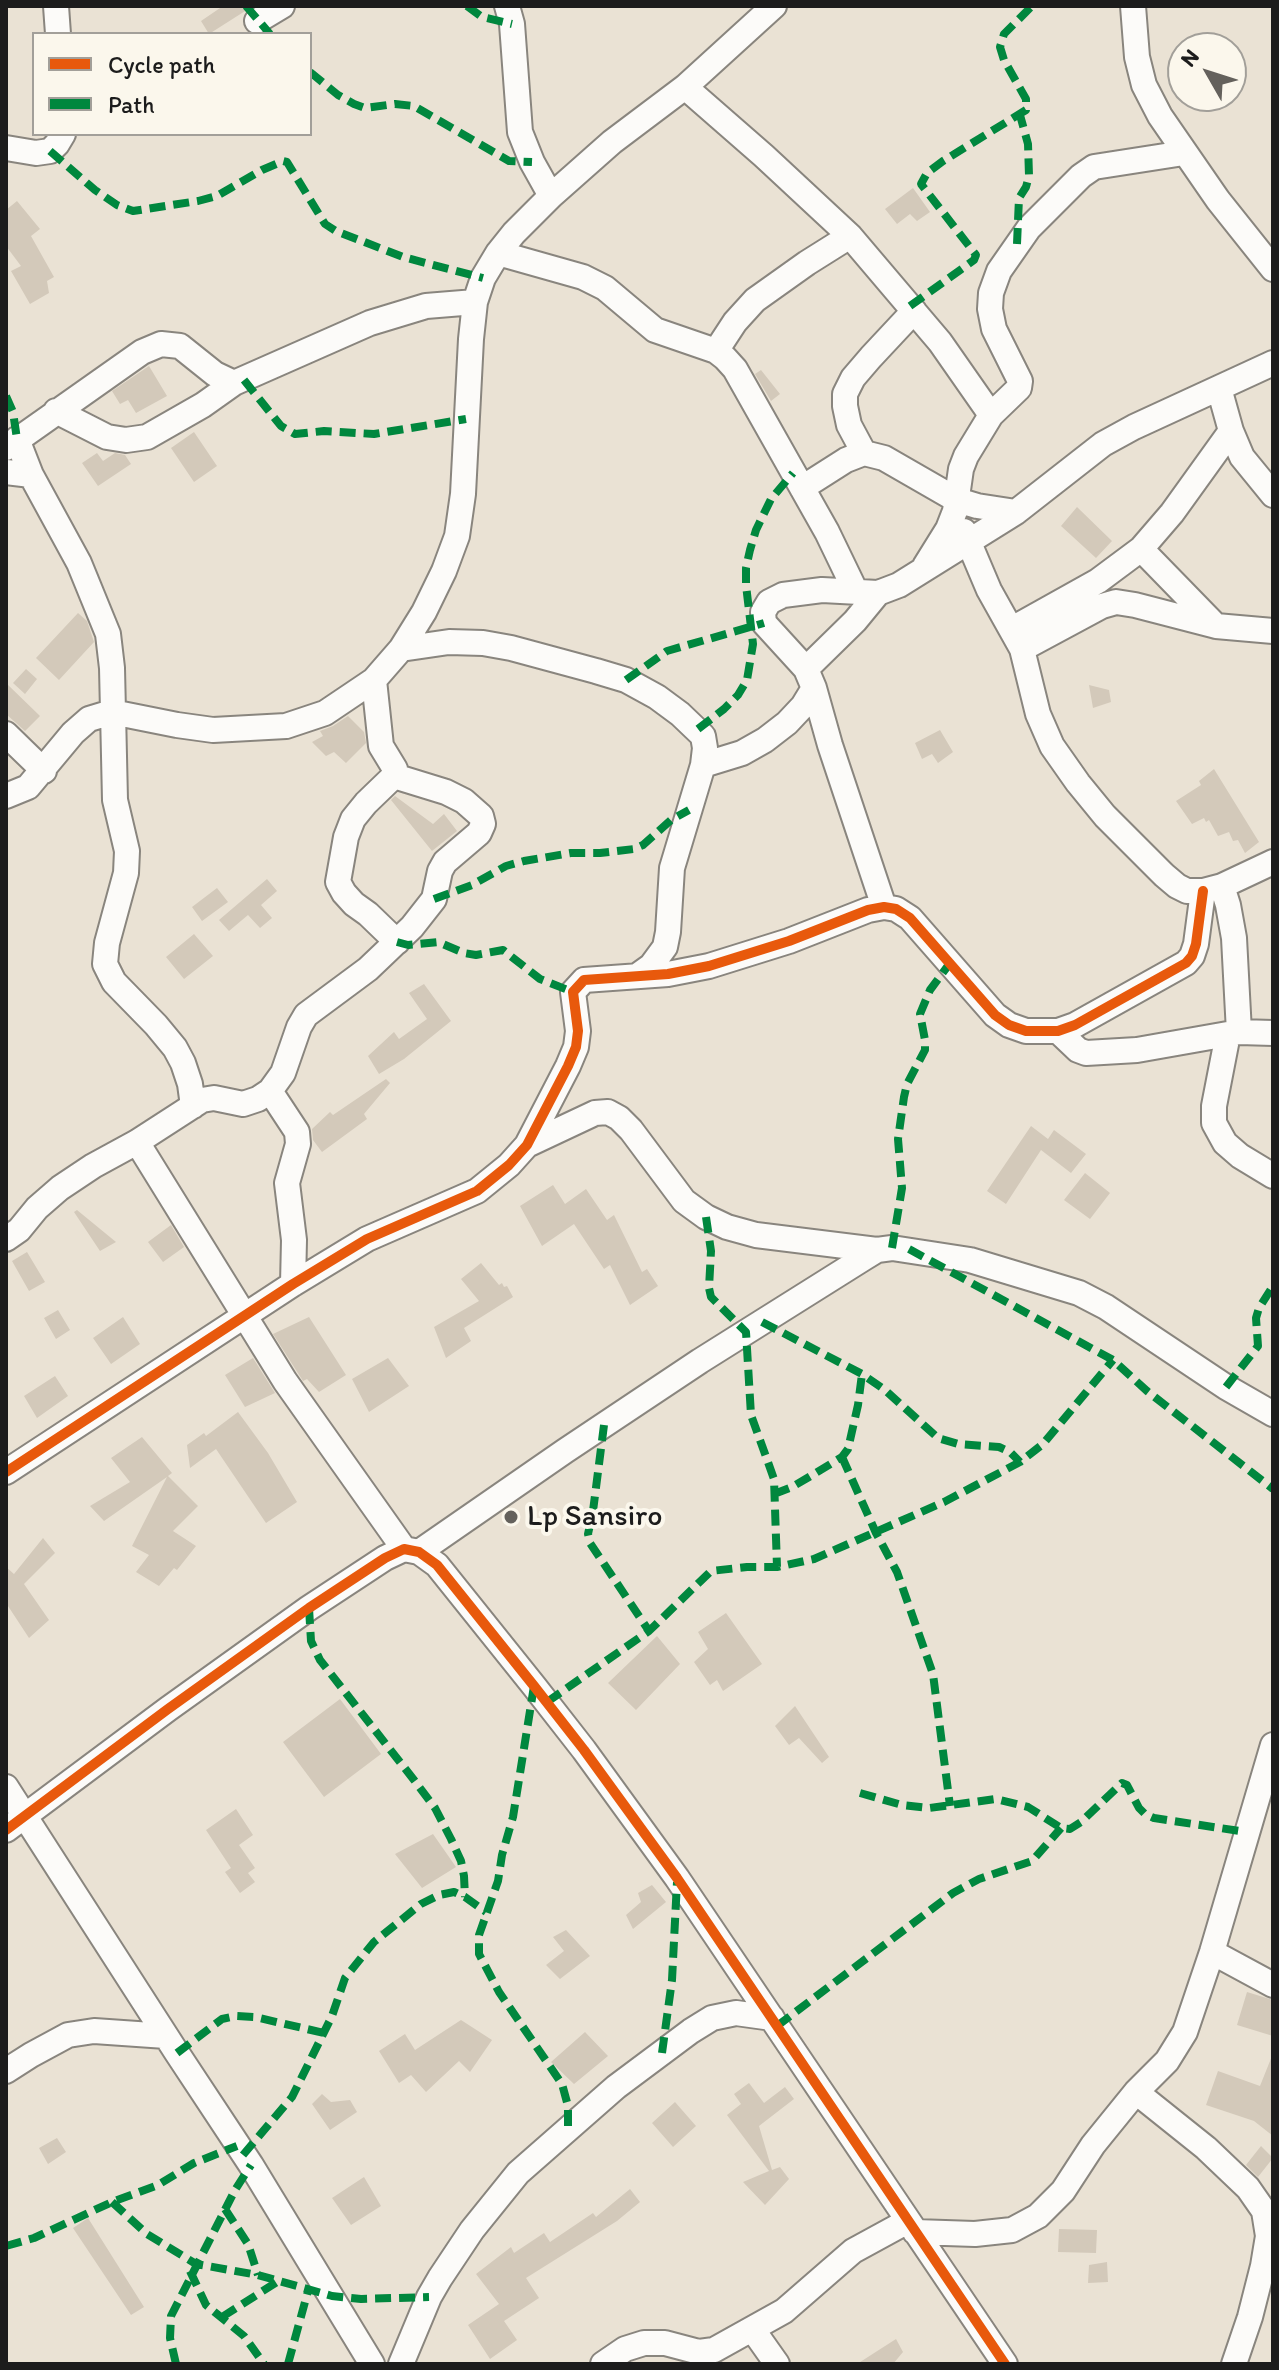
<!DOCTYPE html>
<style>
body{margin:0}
#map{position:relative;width:1279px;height:2370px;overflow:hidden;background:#eae2d4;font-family:Itim,sans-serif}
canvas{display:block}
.frame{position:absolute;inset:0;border:8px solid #1c1c1c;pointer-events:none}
.legend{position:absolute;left:32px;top:32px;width:280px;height:104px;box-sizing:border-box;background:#fbf7ec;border:2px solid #a29f99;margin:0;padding:10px 14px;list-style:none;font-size:24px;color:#1c1c1c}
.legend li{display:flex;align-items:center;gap:16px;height:40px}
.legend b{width:40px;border:2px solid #a29f99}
.north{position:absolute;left:1167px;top:32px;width:80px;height:80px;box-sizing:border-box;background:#fbf7ec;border:2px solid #a29f99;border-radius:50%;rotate:309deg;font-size:22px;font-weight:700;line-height:32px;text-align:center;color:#1c1c1c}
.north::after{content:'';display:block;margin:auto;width:28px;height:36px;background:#64615c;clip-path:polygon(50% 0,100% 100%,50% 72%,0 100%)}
</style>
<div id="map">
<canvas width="1279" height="2370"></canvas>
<div class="frame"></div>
<ul class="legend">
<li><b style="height:10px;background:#e8590c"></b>Cycle path</li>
<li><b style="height:10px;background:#00873e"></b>Path</li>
</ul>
<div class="north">N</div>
</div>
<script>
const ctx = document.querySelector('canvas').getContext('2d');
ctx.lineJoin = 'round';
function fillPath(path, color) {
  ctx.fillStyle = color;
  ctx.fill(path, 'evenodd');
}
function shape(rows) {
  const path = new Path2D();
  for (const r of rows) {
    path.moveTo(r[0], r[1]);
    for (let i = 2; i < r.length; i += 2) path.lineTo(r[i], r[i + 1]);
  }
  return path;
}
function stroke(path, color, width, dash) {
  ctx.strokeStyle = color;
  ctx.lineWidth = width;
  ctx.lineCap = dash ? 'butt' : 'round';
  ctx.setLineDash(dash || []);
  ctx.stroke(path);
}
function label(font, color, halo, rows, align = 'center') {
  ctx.font = font + ' Itim,sans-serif';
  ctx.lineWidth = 8;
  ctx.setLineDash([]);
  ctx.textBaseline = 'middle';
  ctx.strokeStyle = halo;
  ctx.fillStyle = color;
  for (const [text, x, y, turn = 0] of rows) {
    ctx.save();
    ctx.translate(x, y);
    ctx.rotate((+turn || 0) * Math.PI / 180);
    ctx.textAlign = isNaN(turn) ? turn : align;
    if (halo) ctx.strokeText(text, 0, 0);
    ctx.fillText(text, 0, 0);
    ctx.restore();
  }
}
fillPath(shape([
 [223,6,253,6,209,34,201,21],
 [913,188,930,212,917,221,910,214,897,224,885,209],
 [17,201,40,229,31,236,54,277,47,281,49,293,30,304,11,271,21,266,6,246,6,210],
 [149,366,167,396,136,413,128,400,120,404,112,391],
 [761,370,780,394,771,401,755,374],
 [194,432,217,466,194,482,171,448],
 [97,453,103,461,115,453,125,455,131,464,98,486,82,463],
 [1077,507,1112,541,1096,558,1061,526],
 [78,613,87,621,94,642,59,680,36,658],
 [26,669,37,679,25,694,13,683],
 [6,683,40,716,25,731,6,714],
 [1089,685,1109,690,1111,702,1093,708],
 [348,716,364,732,366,743,346,763,334,752,326,756,312,742,323,736,320,731,333,726],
 [940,730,953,752,938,763,932,754,922,759,915,743],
 [1214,769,1259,842,1245,853,1238,840,1233,841,1229,832,1218,836,1209,820,1206,822,1204,818,1192,824,1176,801,1201,785,1199,781],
 [395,796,433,824,444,814,457,831,432,851,391,800],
 [267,879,277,891,261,905,272,918,260,928,248,915,229,931,219,920],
 [217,888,228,902,202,921,192,907],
 [194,934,213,956,184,979,166,957],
 [424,984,451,1021,404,1059,379,1074,368,1056,394,1032,399,1039,427,1019,409,993],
 [386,1079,390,1083,364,1114,367,1119,322,1152,313,1140,312,1129,330,1112,333,1115],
 [1031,1126,1048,1139,1054,1130,1086,1154,1071,1173,1041,1150,1006,1204,987,1191],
 [1085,1173,1110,1193,1090,1219,1064,1200],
 [553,1185,565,1204,586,1189,607,1220,614,1215,642,1272,647,1269,658,1286,630,1305,610,1265,604,1269,574,1224,542,1246,520,1206],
 [77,1210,116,1242,100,1251,74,1212],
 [171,1225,184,1247,163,1262,148,1242],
 [27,1252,45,1282,29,1291,12,1261],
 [481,1263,499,1285,502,1283,504,1287,507,1286,513,1297,464,1328,471,1341,446,1358,434,1327,479,1301,461,1279],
 [58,1310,70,1330,56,1339,44,1318],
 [123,1317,140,1344,111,1364,93,1338],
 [309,1317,346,1375,319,1392,307,1379,303,1381,273,1334],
 [253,1358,275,1393,245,1407,225,1375],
 [388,1358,409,1386,369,1412,352,1379],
 [55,1376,68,1396,37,1418,24,1396],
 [238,1412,268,1453,297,1502,266,1523,216,1449,190,1468,187,1445,204,1433,206,1436],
 [142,1437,172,1473,168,1476,198,1506,173,1531,196,1546,177,1570,174,1568,159,1586,136,1572,149,1555,132,1546,167,1477,104,1521,90,1506,130,1482,111,1458],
 [43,1538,55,1553,24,1584,49,1620,29,1638,6,1603,6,1567,14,1574],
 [726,1613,762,1664,723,1691,717,1680,710,1685,694,1662,708,1649,698,1632],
 [657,1636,680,1664,636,1710,608,1683],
 [340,1699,381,1754,324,1797,283,1742],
 [795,1706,829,1757,822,1763,799,1738,789,1745,775,1726],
 [236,1809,253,1835,239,1845,255,1868,248,1873,255,1882,240,1893,225,1872,231,1868,206,1830],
 [433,1834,456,1867,422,1888,395,1854],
 [652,1885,666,1902,633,1929,626,1915,641,1902,638,1893],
 [566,1930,590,1956,560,1979,546,1965,564,1951,553,1937],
 [1247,1992,1273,2000,1273,2036,1237,2025],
 [461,2020,492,2040,470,2072,459,2061,426,2092,411,2075,399,2083,379,2051,405,2034,415,2050],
 [585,2032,608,2056,574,2084,551,2062],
 [1272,2056,1273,2136,1254,2121,1206,2105,1218,2071,1260,2086],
 [749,2083,764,2103,785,2087,794,2099,759,2126,772,2170,780,2167,789,2179,765,2205,743,2182,769,2171,727,2115,741,2104,734,2094],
 [322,2094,331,2102,350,2100,357,2112,330,2130,312,2104],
 [675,2102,696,2126,673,2147,652,2123],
 [57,2138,66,2152,48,2164,39,2148],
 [1261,2146,1273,2158,1258,2177,1246,2165],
 [364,2177,381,2206,351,2225,332,2198],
 [630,2189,640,2202,617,2221,526,2278,539,2298,504,2321,517,2340,490,2359,468,2325,499,2304,476,2274,511,2247,514,2253,544,2233,550,2242,593,2213,596,2217],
 [88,2218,144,2307,131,2315,73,2228],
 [1059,2229,1097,2230,1096,2253,1058,2252],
 [1107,2262,1108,2282,1088,2283,1089,2265],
 [896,2339,903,2352,893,2364,857,2364]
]), '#d3c9ba');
const minor = shape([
 [56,6,58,34],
 [507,6,512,24,520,132,532,162,551,196],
 [1133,6,1137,57,1144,85,1160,116,1218,200,1273,269],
 [257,21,282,6],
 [685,87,764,156,850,236,940,342,991,415],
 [6,148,36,153,50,151,57,144,63,134],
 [498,253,583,277,605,288,655,330,716,351,725,358,735,369,827,532,855,590],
 [716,351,735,322,755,300,807,263,850,236],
 [1219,388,1231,431,1242,457,1273,495],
 [56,411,107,437,126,440,147,437,203,405,234,383],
 [17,439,31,475,79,563,108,634,112,668,115,800,127,851,126,873,107,943,105,964,114,982,156,1025,175,1048,183,1063,190,1084,193,1106],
 [6,448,142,352,161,344,180,346,215,374,234,383,370,323,426,306,475,302],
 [864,453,849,425,845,406,845,394,853,378,871,357,914,311],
 [6,472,31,475],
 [802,488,846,460,864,453,884,458,957,500,977,506,1016,512],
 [964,531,989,590,1022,649,1038,714,1052,746,1078,783,1105,816,1164,875,1177,886,1187,891,1203,891,1222,886,1273,862],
 [1141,549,1216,626],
 [925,566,948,529,955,511,961,469,966,456,991,415,1019,388,1020,381,994,329,990,309,991,293,999,271,1029,228,1081,176,1094,167,1184,153],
 [1012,629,1098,581,1141,549,1172,513,1231,431],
 [401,649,449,642,483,643,511,648,596,671,626,680,657,697,680,714,703,736,705,748,703,765,672,868,668,932,665,947,651,966,637,976],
 [1022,649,1102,606,1116,602,1135,605,1216,626,1273,631],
 [806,669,855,621,878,593],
 [374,680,381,746,395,769,394,776,366,803,353,819,346,837,338,882,344,893,354,904,368,914,397,942],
 [6,734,44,771],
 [703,765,742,753,765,740,787,723,803,706,814,688],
 [6,796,28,787,73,733,89,719,112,712,177,725,213,730,286,726,325,713,374,680,401,649,424,612,444,571,457,536,463,494,471,339,475,302,483,278,498,253,514,233,551,196,612,142,685,87,774,6],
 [1222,886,1228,905,1234,938,1239,1032],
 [884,907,830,745,814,688,806,669,764,623,763,612,769,602,783,595,822,590,878,593,899,585,1016,512,1103,444,1134,427,1273,363],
 [1058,1031,1078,1050,1086,1053,1137,1050,1239,1032,1273,1033],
 [1228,1034,1214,1106,1214,1123,1225,1143,1240,1156,1273,1176],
 [270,1091,297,1132,298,1144,287,1183,294,1240,293,1284],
 [137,1142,285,1381,404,1549],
 [527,1145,595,1113,608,1112,619,1118,631,1130,684,1201,706,1217,727,1227,756,1235,877,1250],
 [6,1239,19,1230,37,1208,60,1188,93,1166,137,1142,202,1100,214,1098,243,1104,258,1099,270,1091,283,1073,299,1027,306,1015,368,969,412,927,434,899,440,871,445,862,479,833,483,824,481,816,464,801,446,792,394,776],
 [6,1472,293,1284,367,1239,477,1191,509,1165,527,1145,568,1066,576,1047,578,1031,573,992,584,980,668,974,709,966,789,941,868,910,884,907,896,909,910,918,995,1015,1009,1025,1026,1031,1058,1031,1075,1025,1186,963,1192,956,1196,944,1203,891],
 [419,1552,565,1451,700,1361,864,1258,877,1250,892,1248,970,1260,1079,1293,1106,1307,1226,1387,1273,1414],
 [6,1787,177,2053,251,2165,372,2364],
 [6,1830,168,1709,309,1608,385,1558,404,1549,419,1552,437,1565,534,1686,584,1750,677,1878,1005,2364],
 [1212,1952,1273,1985],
 [6,2071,31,2055,68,2035,94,2031,166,2036],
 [1136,2092,1206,2148,1248,2188,1264,2211,1268,2236,1263,2266,1250,2317,1234,2364],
 [915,2232,975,2234,1012,2230,1038,2216,1063,2191,1093,2145,1136,2092,1167,2061,1185,2032,1212,1952,1273,1745],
 [753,2330,777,2364],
 [401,2364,429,2297,440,2278,472,2230,518,2173,616,2087,691,2031,712,2018,736,2013,772,2018],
 [603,2364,625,2349,644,2343,665,2343,699,2352,714,2350,784,2311,853,2251,908,2221]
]);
stroke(minor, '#89857e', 28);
stroke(minor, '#fcfbf9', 24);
stroke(shape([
 [246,6,270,34],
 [467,6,482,17,512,24],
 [310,72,338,95,354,104,365,108,395,104,414,106,509,161,532,162],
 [50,151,95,190,117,205,133,211,198,201,217,196,262,170,283,161,287,162,325,224,336,231,403,257,483,278],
 [1017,244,1019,198,1026,187,1029,176,1028,144,1020,115],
 [910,306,974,260,976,255,921,184,927,173,943,161,1026,110,1026,99,1004,60,1000,47,1004,34,1032,6],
 [244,380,281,426,295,434,324,431,374,434,466,419],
 [6,396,13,412,17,439],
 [626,680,667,651,764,623],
 [698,729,724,709,738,695,747,680,753,644,746,585,746,568,750,550,756,530,771,499,793,473],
 [434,899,472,885,506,866,524,861,571,853,600,853,634,849,643,845,671,820,689,810],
 [397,942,408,945,438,942,464,953,476,955,503,950,540,979,573,992],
 [706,1217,711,1251,709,1288,711,1297,746,1332,751,1415,774,1479,777,1567],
 [892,1248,902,1188,898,1139,904,1097,907,1084,925,1050,925,1040,920,1014,930,990,950,963],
 [909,1249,1113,1360,1147,1391,1273,1489],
 [762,1322,862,1374,885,1390,938,1438,958,1444,999,1447,1010,1452,1020,1462],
 [1226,1387,1258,1346,1256,1318,1259,1308,1273,1286],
 [604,1425,593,1511,588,1534,590,1543,649,1631],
 [842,1457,876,1533,897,1572,933,1674,950,1806],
 [774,1494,792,1487,809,1477,842,1457,848,1449,858,1405,862,1374],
 [309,1608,311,1641,320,1660,414,1780,435,1808,451,1839,461,1861,464,1876,465,1897],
 [534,1686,513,1817,502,1855,498,1881,479,1935,479,1954,499,1992,562,2084,568,2106,568,2128],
 [547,1702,649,1631,711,1571,747,1567,777,1567,814,1559,944,1502,1020,1462,1043,1444,1113,1360],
 [860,1793,902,1805,929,1808,996,1799,1028,1807,1061,1828,1070,1829,1081,1822,1122,1783,1127,1785,1139,1808,1145,1814,1154,1818,1246,1832],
 [777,2026,953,1893,979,1879,1032,1861,1061,1828],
 [177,2053,222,2019,236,2016,255,2017,324,2033],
 [662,2053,672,1980,677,1882],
 [243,2155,292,2097,332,2016,345,1978,374,1942,421,1904,439,1895,454,1892,465,1897,486,1912],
 [112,2202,147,2234,196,2264,258,2275,332,2296,361,2299,429,2297],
 [225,2209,248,2244,258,2275],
 [6,2246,34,2238,112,2202,158,2185,194,2163,237,2146],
 [190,2271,206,2305,244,2336,264,2364],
 [222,2317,277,2282],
 [176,2364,170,2338,171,2316,235,2190,251,2165],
 [288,2364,308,2291]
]), '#00873e', 8, [16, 8]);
stroke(shape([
 [6,1472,293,1284,367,1239,477,1191,509,1165,527,1145,568,1066,576,1047,578,1031,573,992,584,980,668,974,709,966,789,941,868,910,884,907,896,909,910,918,995,1015,1009,1025,1026,1031,1058,1031,1075,1025,1186,963,1192,956,1196,944,1203,891],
 [6,1830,168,1709,309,1608,385,1558,404,1549,419,1552,437,1565,534,1686,584,1750,677,1878,1005,2364]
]), '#e8590c', 10);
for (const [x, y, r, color] of [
 [511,1517,8,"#64615c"]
]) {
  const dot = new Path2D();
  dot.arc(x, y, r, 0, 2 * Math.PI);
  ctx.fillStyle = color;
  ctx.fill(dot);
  stroke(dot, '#fbf7ec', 3);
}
label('30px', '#1c1c1c', '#fbf7ec', [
 ["Lp Sansiro",527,1517]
], 'left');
</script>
